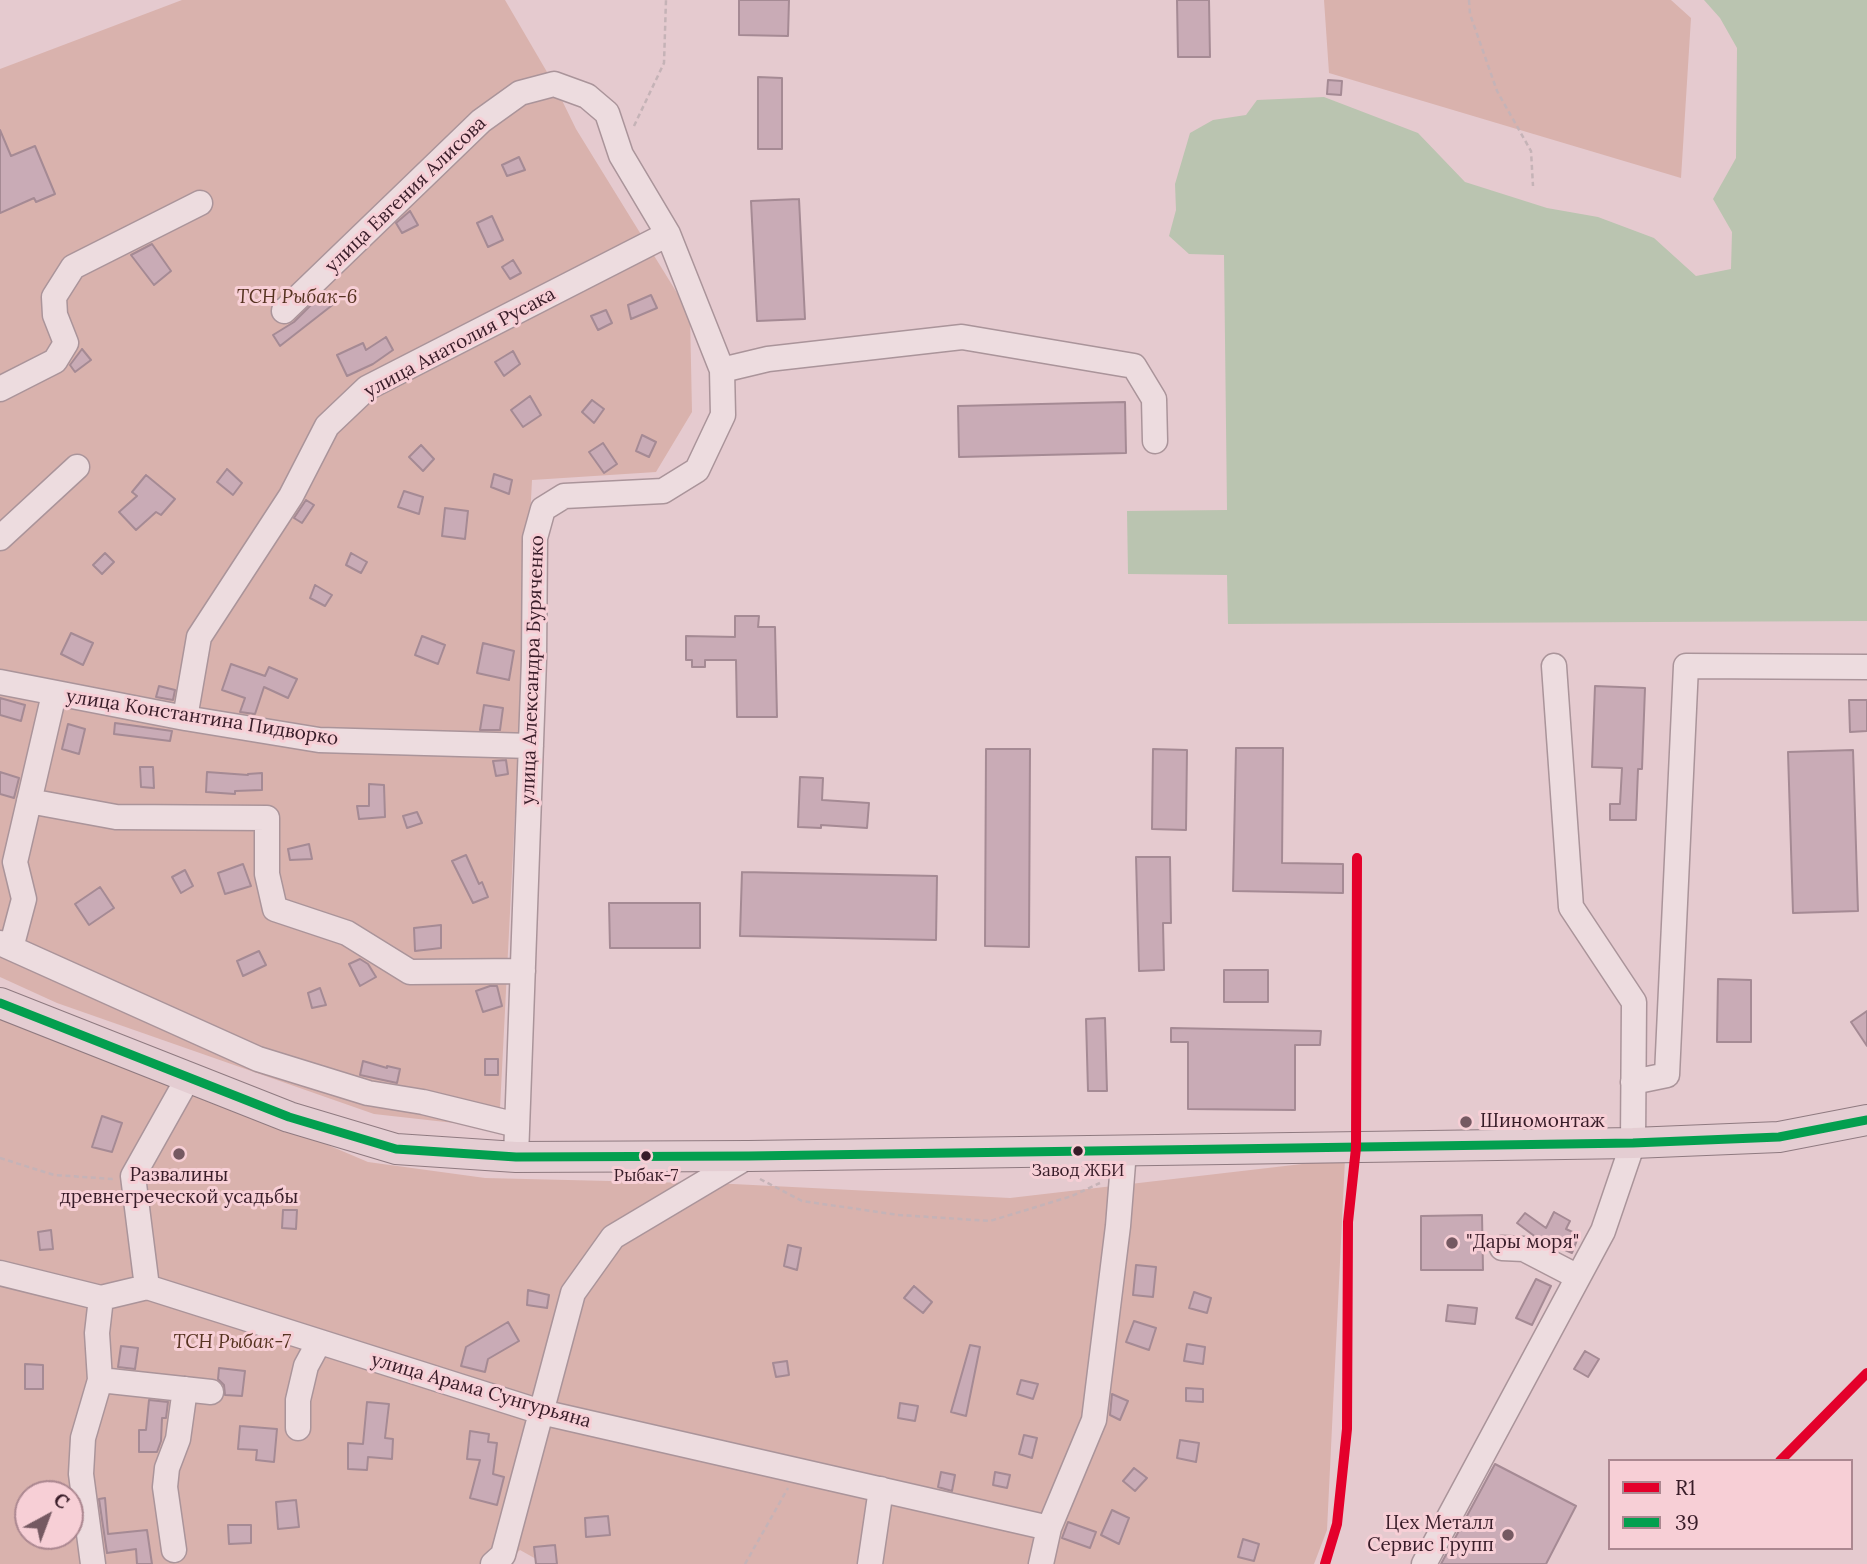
<!DOCTYPE html>
<meta charset="utf-8">
<style>
body{margin:0}
#map{position:relative;width:1867px;height:1564px;overflow:hidden;background:#e5cacf;font-family:Lora,serif}
canvas{display:block}
.legend{position:absolute;left:1608px;top:1459px;width:245px;height:91px;box-sizing:border-box;background:#f7cfd6;border:2px solid #ab8790;margin:0;padding:9px 12px;list-style:none;font-size:21px;color:#381c28}
.legend li{display:flex;align-items:center;gap:14px;height:35px}
.legend b{width:35px;border:2px solid #ab8790}
.north{position:absolute;left:14px;top:1480px;width:70px;height:70px;box-sizing:border-box;background:#f7cfd6;border:2px solid #ab8790;border-radius:50%;rotate:41deg;font-size:19px;font-weight:700;line-height:28px;text-align:center;color:#381c28}
.north::after{content:'';display:block;margin:auto;width:24px;height:32px;background:#755962;clip-path:polygon(50% 0,100% 100%,50% 72%,0 100%)}
</style>
<div id="map">
<canvas width="1867" height="1564"></canvas>
<ul class="legend">
<li><b style="height:9px;background:#e4002b"></b>R1</li>
<li><b style="height:9px;background:#039f4f"></b>39</li>
</ul>
<div class="north">С</div>
</div>
<script>
const ctx = document.querySelector('canvas').getContext('2d');
ctx.lineJoin = 'round';
function fillPath(path, color) {
  ctx.fillStyle = color;
  ctx.fill(path, 'evenodd');
}
function shape(rows) {
  const path = new Path2D();
  for (const r of rows) {
    path.moveTo(r[0], r[1]);
    for (let i = 2; i < r.length; i += 2) path.lineTo(r[i], r[i + 1]);
  }
  return path;
}
function stroke(path, color, width, dash) {
  ctx.strokeStyle = color;
  ctx.lineWidth = width;
  ctx.lineCap = dash ? 'butt' : 'round';
  ctx.setLineDash(dash || []);
  ctx.stroke(path);
}
function label(font, color, halo, rows, align = 'center') {
  ctx.font = font + ' Lora,serif';
  ctx.lineWidth = 6;
  ctx.setLineDash([]);
  ctx.textBaseline = 'middle';
  ctx.strokeStyle = halo;
  ctx.fillStyle = color;
  for (const [text, x, y, turn = 0] of rows) {
    ctx.save();
    ctx.translate(x, y);
    ctx.rotate((+turn || 0) * Math.PI / 180);
    ctx.textAlign = isNaN(turn) ? turn : align;
    if (halo) ctx.strokeText(text, 0, 0);
    ctx.fillText(text, 0, 0);
    ctx.restore();
  }
}
fillPath(shape([
 [182,0,505,0,554,84,576,129,690,314,692,412,656,472,532,480,499,1128,374,1114,57,1003,0,977,0,69],
 [1324,0,1671,0,1691,18,1681,178,1329,73],
 [0,1006,368,1162,485,1178,733,1184,1010,1198,1345,1159,1327,1530,1314,1564,545,1564,520,1550,505,1564,0,1564],
 [28,1494,70,1494,70,1536,28,1536]
]), '#d9b2ad');
fillPath(shape([
 [1704,0,1867,0,1867,621,1228,624,1227,575,1128,574,1127,511,1227,510,1224,255,1189,254,1169,236,1176,210,1175,184,1190,133,1213,120,1246,115,1257,100,1324,97,1418,133,1465,182,1547,208,1598,217,1654,238,1696,276,1731,269,1732,232,1713,199,1736,158,1737,48,1720,18]
]), '#bac4b0');
const building = shape([
 [739,0,789,0,788,36,739,35,739,0],
 [1177,0,1209,0,1210,57,1178,57,1177,0],
 [758,77,782,78,782,149,758,149,758,77],
 [1328,80,1342,81,1341,95,1327,94,1328,80],
 [0,130,11,156,35,146,55,194,36,202,34,198,0,213,0,130],
 [519,157,525,170,507,176,502,165,519,157],
 [799,199,805,319,757,321,751,201,799,199],
 [410,211,418,225,402,233,396,223,410,211],
 [492,216,503,240,488,247,477,223,492,216],
 [152,244,171,271,154,285,131,255,152,244],
 [513,260,521,273,510,279,502,267,513,260],
 [328,294,335,303,280,346,273,335,294,322,318,298,320,300,328,294],
 [651,295,657,308,631,319,628,305,651,295],
 [606,310,612,323,598,330,591,316,606,310],
 [386,337,393,350,373,364,347,376,337,355,363,343,366,350,386,337],
 [82,349,91,360,75,372,70,365,82,349],
 [513,351,520,364,504,376,495,362,513,351],
 [530,396,541,415,523,427,511,410,530,396],
 [592,400,604,409,594,423,582,412,592,400],
 [1125,402,1126,453,959,457,958,406,1125,402],
 [642,435,656,442,649,457,636,451,642,435],
 [603,443,617,464,604,473,589,452,603,443],
 [421,445,434,459,423,471,409,457,421,445],
 [227,469,242,483,233,495,217,482,227,469],
 [494,474,512,480,509,494,491,487,494,474],
 [146,475,175,499,161,515,156,512,136,530,119,512,137,496,132,492,146,475],
 [404,491,423,497,419,514,398,507,404,491],
 [306,500,314,505,302,523,294,518,306,500],
 [445,508,468,511,465,539,442,536,445,508],
 [105,553,114,562,102,574,93,565,105,553],
 [351,553,367,562,361,573,346,565,351,553],
 [315,585,332,595,325,606,310,598,315,585],
 [735,616,759,616,758,627,775,627,777,717,737,717,736,660,705,660,705,667,692,667,692,660,686,660,686,636,735,637,735,616],
 [71,633,93,643,83,665,61,654,71,633],
 [422,636,445,645,438,664,415,655,422,636],
 [483,643,514,651,509,680,477,673,483,643],
 [231,664,265,676,269,667,297,679,288,698,264,687,255,714,240,712,245,698,222,690,231,664],
 [159,686,175,690,173,700,156,697,159,686],
 [1595,686,1645,688,1642,769,1638,769,1636,820,1610,820,1610,804,1620,804,1622,768,1592,767,1595,686],
 [0,698,25,705,21,721,0,715,0,698],
 [1849,700,1867,700,1867,731,1850,732,1849,700],
 [484,705,503,708,500,730,480,730,484,705],
 [115,723,172,731,170,741,114,734,115,723],
 [68,724,85,729,79,754,62,749,68,724],
 [1236,748,1283,748,1282,863,1343,864,1343,893,1233,891,1236,748],
 [986,749,1030,749,1029,947,985,946,986,749],
 [1153,749,1187,750,1186,830,1152,829,1153,749],
 [1853,750,1858,911,1793,913,1788,752,1853,750],
 [506,760,508,774,496,776,493,761,506,760],
 [140,767,153,767,154,788,141,787,140,767],
 [0,772,19,778,14,798,0,794,0,772],
 [207,772,248,775,248,774,262,773,262,790,235,791,235,794,206,792,207,772],
 [800,777,823,778,822,800,869,803,867,828,821,825,821,828,798,827,800,777],
 [369,784,384,785,385,817,359,819,357,806,369,806,369,784],
 [417,812,422,823,407,828,403,816,417,812],
 [309,844,312,859,290,860,288,849,309,844],
 [466,855,479,884,482,882,488,897,473,903,452,861,466,855],
 [1136,857,1170,857,1171,923,1163,923,1164,970,1139,971,1136,857],
 [243,864,251,886,225,894,218,873,243,864],
 [185,870,193,886,181,893,172,877,185,870],
 [742,872,937,876,936,940,740,936,742,872],
 [100,887,114,908,89,925,75,904,100,887],
 [609,903,700,903,700,948,610,948,609,903],
 [441,925,441,948,415,951,414,928,441,925],
 [259,951,266,965,243,976,237,961,259,951],
 [360,959,368,964,376,977,360,986,349,964,360,959],
 [1224,970,1268,970,1268,1002,1224,1002,1224,970],
 [1718,979,1751,980,1751,1042,1717,1042,1718,979],
 [490,986,497,986,502,1006,483,1012,476,991,490,986],
 [320,988,326,1005,312,1008,308,993,320,988],
 [1867,1011,1867,1046,1851,1022,1867,1011],
 [1105,1018,1107,1091,1088,1091,1086,1019,1105,1018],
 [1171,1028,1321,1031,1320,1045,1295,1045,1295,1110,1188,1109,1188,1042,1171,1042,1171,1028],
 [485,1059,498,1059,498,1075,485,1075,485,1059],
 [363,1061,387,1068,387,1066,400,1069,397,1083,360,1075,363,1061],
 [102,1116,122,1123,112,1152,92,1147,102,1116],
 [283,1210,297,1210,296,1229,282,1228,283,1210],
 [1554,1212,1570,1221,1566,1229,1579,1235,1572,1253,1537,1238,1517,1223,1525,1213,1546,1228,1554,1212],
 [1482,1215,1483,1270,1421,1270,1421,1216,1482,1215],
 [51,1230,53,1249,40,1250,38,1232,51,1230],
 [788,1245,801,1248,797,1270,784,1266,788,1245],
 [1136,1265,1156,1267,1153,1297,1133,1295,1136,1265],
 [1536,1279,1551,1286,1532,1325,1516,1318,1536,1279],
 [914,1286,932,1302,923,1313,904,1298,914,1286],
 [528,1290,549,1295,547,1308,527,1305,528,1290],
 [1194,1292,1211,1298,1207,1313,1189,1308,1194,1292],
 [1448,1305,1477,1308,1475,1324,1446,1321,1448,1305],
 [1134,1321,1156,1328,1149,1350,1126,1342,1134,1321],
 [508,1322,519,1341,488,1359,485,1372,461,1366,466,1347,508,1322],
 [1187,1344,1205,1347,1203,1364,1184,1361,1187,1344],
 [970,1345,980,1347,966,1416,951,1412,970,1345],
 [121,1346,138,1348,135,1369,118,1367,121,1346],
 [1585,1351,1599,1359,1588,1377,1574,1369,1585,1351],
 [787,1361,789,1375,776,1377,773,1363,787,1361],
 [25,1364,43,1365,43,1389,25,1389,25,1364],
 [219,1368,245,1371,242,1396,225,1395,224,1385,218,1379,219,1368],
 [1021,1380,1038,1384,1033,1399,1017,1394,1021,1380],
 [1186,1388,1203,1389,1203,1402,1186,1401,1186,1388],
 [1112,1394,1128,1401,1120,1420,1110,1415,1112,1394],
 [149,1400,168,1402,166,1418,162,1418,161,1441,157,1452,139,1452,139,1430,146,1430,149,1400],
 [367,1402,389,1404,385,1438,393,1439,392,1459,368,1457,367,1470,348,1469,348,1443,363,1444,367,1402],
 [900,1403,918,1406,915,1421,898,1418,900,1403],
 [240,1426,277,1429,274,1462,256,1460,257,1450,238,1449,240,1426],
 [470,1431,489,1434,488,1442,497,1443,493,1474,504,1477,497,1505,470,1498,480,1460,467,1459,470,1431],
 [1024,1435,1037,1438,1032,1458,1019,1454,1024,1435],
 [1180,1440,1199,1443,1196,1462,1177,1458,1180,1440],
 [1495,1464,1576,1506,1546,1564,1441,1564,1495,1464],
 [1134,1468,1147,1478,1135,1491,1123,1481,1134,1468],
 [941,1472,955,1475,952,1491,938,1487,941,1472],
 [995,1472,1010,1475,1007,1488,993,1485,995,1472],
 [105,1498,108,1534,147,1530,152,1564,137,1564,136,1549,107,1553,99,1499,105,1498],
 [296,1500,299,1527,278,1529,276,1502,296,1500],
 [1112,1510,1129,1518,1119,1544,1101,1535,1112,1510],
 [608,1516,610,1535,586,1537,585,1518,608,1516],
 [1068,1522,1096,1532,1090,1548,1062,1538,1068,1522],
 [228,1525,251,1525,251,1543,229,1544,228,1525],
 [1243,1539,1259,1544,1254,1561,1238,1557,1243,1539],
 [555,1545,557,1564,536,1564,534,1547,555,1545]
]);
fillPath(building, '#c9abb6');
stroke(building, '#a58a94', 2);
const minor = shape([
 [284,311,481,121,520,93,554,84,587,96,607,113,621,155,668,234,722,370,723,415,697,470,663,491,564,496,543,509,535,538,534,660,516,1157],
 [722,370,768,359,962,337,1134,366,1154,399,1155,441],
 [0,389,55,361,66,343,55,315,54,297,73,267,200,203],
 [0,538,77,467],
 [0,682,185,718,319,740,531,746],
 [185,718,199,637,291,496,327,426,367,388,668,234],
 [29,801,116,817,267,818,267,874,275,909,347,933,410,972,523,971],
 [0,943,258,1059,368,1093,423,1102,517,1125],
 [11,948,24,899,15,862,54,694],
 [1633,1082,1667,1075,1686,666,1867,667],
 [1502,1248,1524,1249,1578,1277],
 [0,1273,101,1298,147,1287,541,1412,1049,1528],
 [147,1287,133,1176,188,1078],
 [100,1380,211,1392],
 [298,1428,298,1400,306,1366,319,1342],
 [174,1550,165,1487,167,1468,178,1439,185,1389],
 [93,1564,81,1474,83,1438,100,1380,97,1333,101,1298],
 [493,1564,503,1555,573,1293,613,1237,749,1156],
 [870,1564,881,1489],
 [1041,1564,1049,1528,1094,1420,1118,1226,1124,1151],
 [1424,1564,1603,1231,1633,1143,1634,1002,1571,907,1554,666]
]);
const major = shape([
 [0,1003,289,1117,396,1149,516,1157,749,1156,1633,1143,1779,1137,1867,1120]
]);
stroke(minor, '#aa949a', 27);
stroke(major, '#8f7a80', 32);
stroke(shape([
 [1469,0,1470,14,1497,91,1531,151,1533,186],
 [634,126,664,63,666,0],
 [0,1158,54,1175,113,1179],
 [760,1179,802,1201,899,1215,990,1221,1072,1196,1100,1183],
 [745,1564,788,1488]
]), '#c5b3b7', 2.5, [5, 3.5]);
stroke(minor, '#eddcdf', 24);
stroke(major, '#e4cdd2', 30);
stroke(shape([
 [0,1003,289,1117,396,1149,516,1157,749,1156,1633,1143,1779,1137,1867,1120]
]), '#039f4f', 9);
stroke(shape([
 [1780,1461,1867,1373],
 [1325,1564,1337,1524,1347,1429,1348,1222,1356,1148,1357,858]
]), '#e4002b', 10);
for (const [x, y, r, color] of [
 [1466,1122,7,"#755962"],
 [1078,1151,6,"#381c28"],
 [179,1154,7,"#755962"],
 [646,1156,6,"#381c28"],
 [1452,1243,7,"#755962"],
 [1508,1535,7,"#755962"]
]) {
  const dot = new Path2D();
  dot.arc(x, y, r, 0, 2 * Math.PI);
  ctx.fillStyle = color;
  ctx.fill(dot);
  stroke(dot, '#f7cfd6', 2.5);
}
label('17px', '#381c28', '#f7cfd6', [
 ["Завод ЖБИ",1078,1171],
 ["Рыбак-7",646,1176]
]);
label('19px', '#381c28', '#f7cfd6', [
 ["улица Евгения Алисова",406,195,-44],
 ["улица Анатолия Русака",460,343,-28],
 ["улица Александра Буряченко",533,670,-88],
 ["улица Константина Пидворко",202,718,9],
 ["улица Арама Сунгурьяна",481,1391,16]
]);
label('italic 19px', '#563321', '#f7cfd6', [
 ["ТСН Рыбак-6",297,298],
 ["ТСН Рыбак-7",232,1343]
]);
label('19px', '#381c28', '#f7cfd6', [
 ["Шиномонтаж",1480,1122],
 ["Развалины",179,1176,"center"],
 ["древнегреческой усадьбы",179,1198,"center"],
 ["\"Дары моря\"",1466,1243],
 ["Цех Металл",1494,1524,"right"],
 ["Сервис Групп",1494,1546,"right"]
], 'left');
</script>
